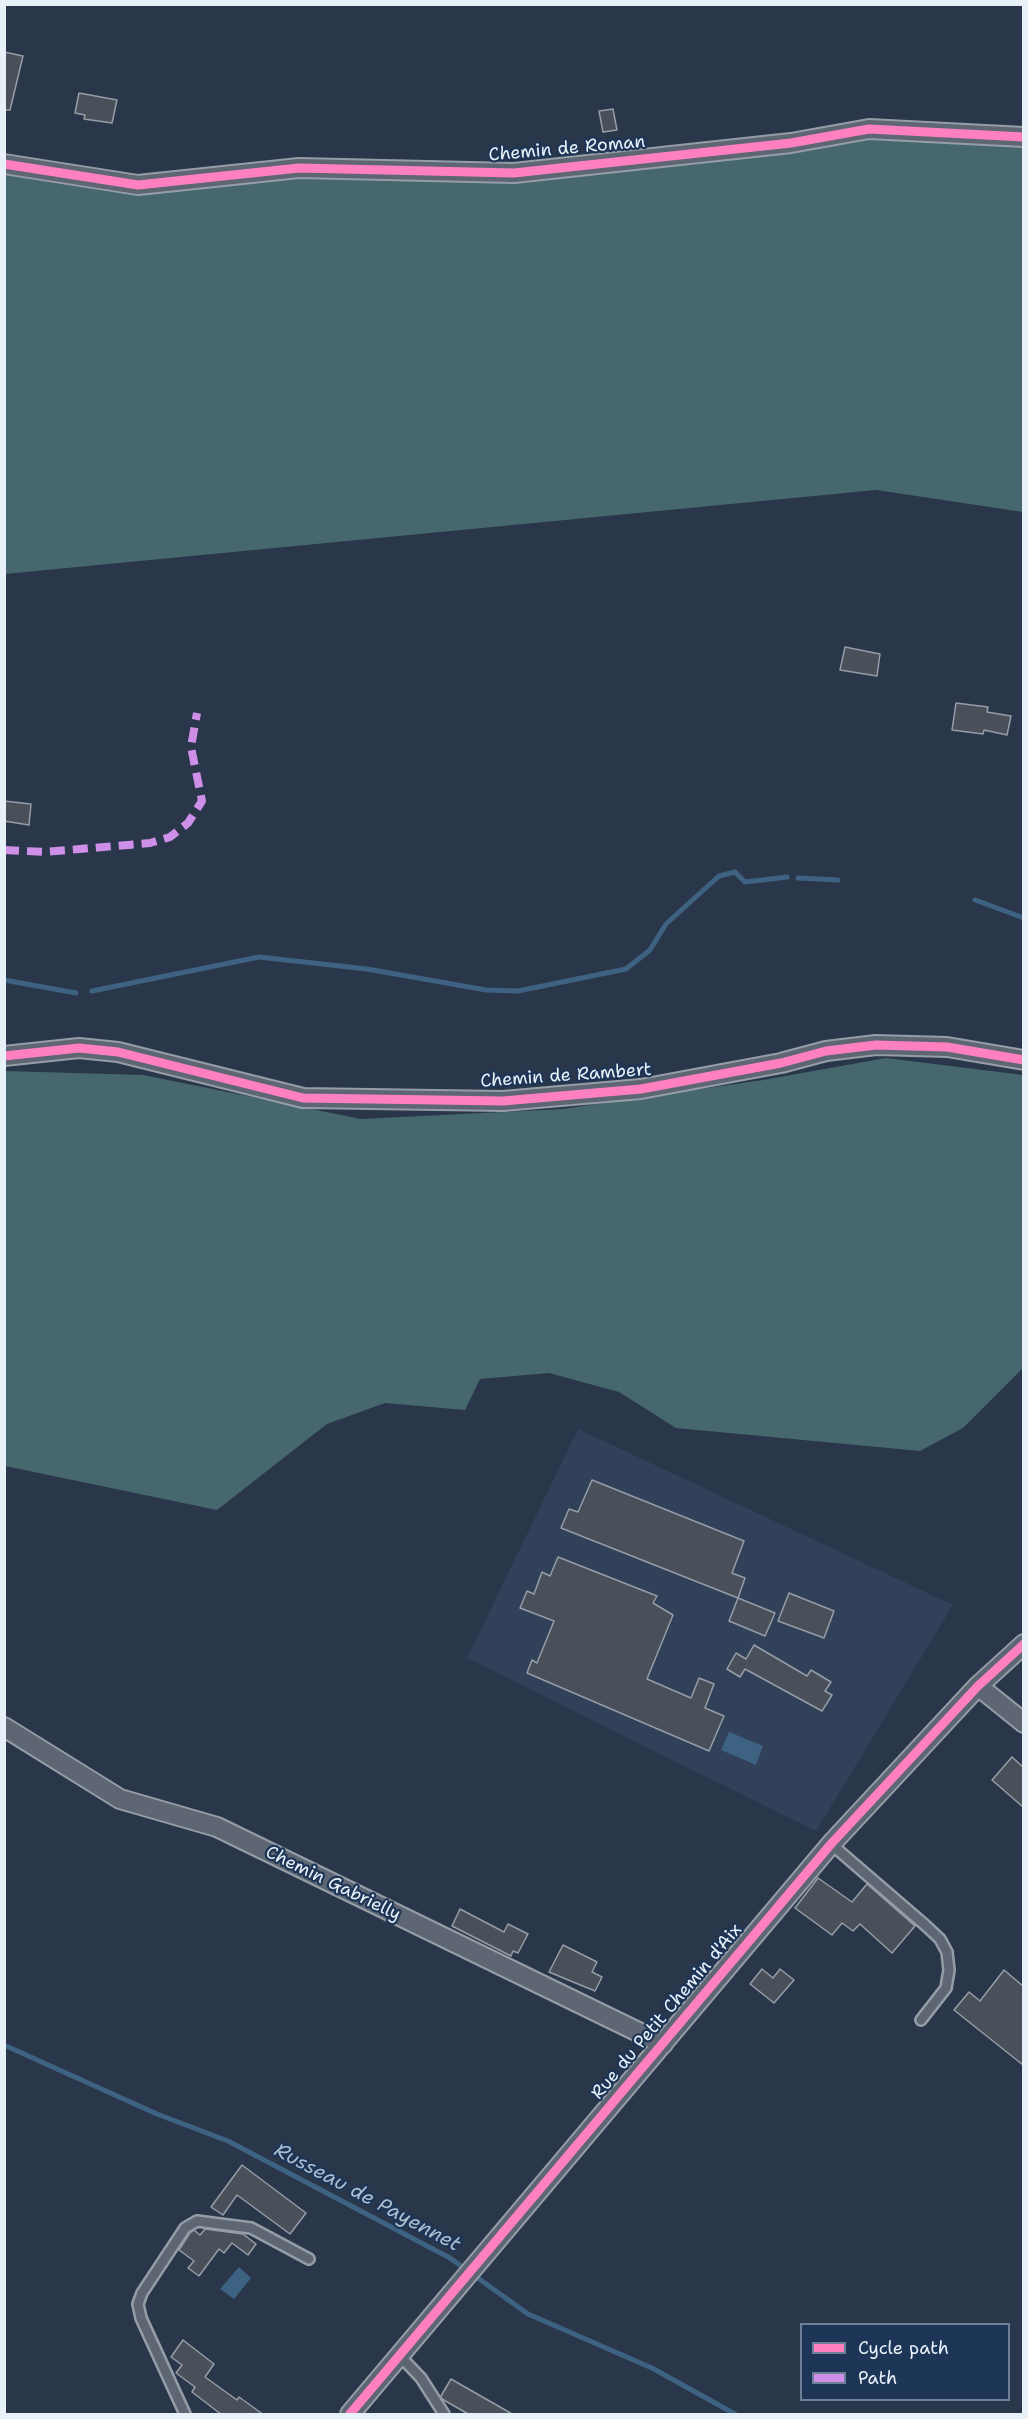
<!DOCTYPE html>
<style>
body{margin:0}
#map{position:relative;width:1028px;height:2419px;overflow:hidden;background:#2a374a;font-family:"Shantell Sans",sans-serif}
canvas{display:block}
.frame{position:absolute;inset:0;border:6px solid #e8f1f8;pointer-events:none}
.legend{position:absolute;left:800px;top:2323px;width:210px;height:78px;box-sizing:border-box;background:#1d3557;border:2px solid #6e8097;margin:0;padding:8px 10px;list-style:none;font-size:18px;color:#e8f1f8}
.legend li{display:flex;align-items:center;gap:12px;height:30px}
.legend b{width:30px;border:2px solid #6e8097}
</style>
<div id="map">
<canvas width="1028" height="2419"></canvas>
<div class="frame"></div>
<ul class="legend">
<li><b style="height:8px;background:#ff80c0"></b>Cycle path</li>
<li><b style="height:8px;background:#ce8fe9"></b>Path</li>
</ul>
</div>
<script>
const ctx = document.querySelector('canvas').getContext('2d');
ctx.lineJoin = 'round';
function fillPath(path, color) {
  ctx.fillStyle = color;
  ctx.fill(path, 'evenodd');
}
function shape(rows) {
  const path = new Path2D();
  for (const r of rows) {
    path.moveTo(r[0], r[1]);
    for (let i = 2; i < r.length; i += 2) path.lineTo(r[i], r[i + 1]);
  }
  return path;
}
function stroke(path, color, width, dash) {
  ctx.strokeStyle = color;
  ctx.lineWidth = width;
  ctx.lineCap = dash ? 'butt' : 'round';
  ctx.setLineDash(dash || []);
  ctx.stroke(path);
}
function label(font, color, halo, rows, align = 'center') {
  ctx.font = font + ' "Shantell Sans",sans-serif';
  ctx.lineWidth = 4.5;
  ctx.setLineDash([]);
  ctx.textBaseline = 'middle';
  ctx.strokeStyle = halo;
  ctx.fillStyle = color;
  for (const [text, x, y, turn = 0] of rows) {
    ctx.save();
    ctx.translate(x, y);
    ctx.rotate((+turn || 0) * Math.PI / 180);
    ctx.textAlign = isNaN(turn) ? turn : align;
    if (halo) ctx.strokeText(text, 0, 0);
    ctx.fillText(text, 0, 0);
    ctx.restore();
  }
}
fillPath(shape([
 [578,1429,953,1605,816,1831,467,1658]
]), '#31415a');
fillPath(shape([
 [869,129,1023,137,1023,512,876,490,5,574,4,164,103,180,299,168,434,173],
 [886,1058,1023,1075,1023,1368,963,1428,920,1451,676,1428,619,1392,549,1373,480,1379,465,1410,385,1403,327,1424,217,1510,5,1466,5,1071,143,1075,361,1119,563,1109,763,1080]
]), '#45676d');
fillPath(shape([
 [729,1732,763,1746,756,1765,721,1750],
 [239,2267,251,2278,234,2299,220,2289]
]), '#3e6282');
stroke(shape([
 [798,878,838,880],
 [975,900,1024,918],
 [4,980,76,993],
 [92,991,259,957,367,969,486,990,518,991,626,969,650,950,666,924,719,876,735,872,745,882,787,877],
 [4,2045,157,2114,228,2141,450,2258,528,2314,652,2368,735,2414]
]), '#3e6282', 5);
const building = shape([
 [4,52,23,56,10,110,4,110,4,52],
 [79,93,117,100,112,123,84,119,85,115,75,113,79,93],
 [613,109,617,130,603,132,599,111,613,109],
 [845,647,880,654,877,676,840,670,845,647],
 [956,703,988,707,987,712,1011,716,1007,735,984,730,983,734,952,730,956,703],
 [4,801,31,804,29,825,4,821,4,801],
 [592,1480,744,1541,732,1573,745,1578,738,1598,775,1613,765,1636,729,1621,738,1598,561,1528,569,1509,578,1512,592,1480],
 [558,1557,657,1596,653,1603,673,1615,647,1679,691,1698,699,1678,714,1684,705,1708,724,1716,709,1751,527,1673,532,1660,537,1663,554,1621,520,1608,527,1591,534,1594,542,1572,550,1576,558,1557],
 [789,1593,834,1611,824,1638,778,1621,789,1593],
 [754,1645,807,1676,811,1670,831,1682,825,1691,832,1695,822,1711,745,1669,740,1677,727,1669,736,1653,746,1659,754,1645],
 [1012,1757,1023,1767,1023,1807,992,1780,1012,1757],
 [818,1878,852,1902,867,1884,915,1926,892,1953,860,1924,853,1931,842,1923,832,1935,795,1908,818,1878],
 [460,1909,504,1932,508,1924,528,1934,518,1953,513,1951,511,1956,452,1926,460,1909],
 [563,1945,597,1962,592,1972,602,1977,595,1991,549,1972,563,1945],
 [762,1969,773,1978,780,1969,794,1980,774,2003,750,1984,762,1969],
 [1004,1970,1023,1986,1023,2065,954,2010,969,1992,980,2001,1004,1970],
 [242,2165,306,2213,290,2234,237,2195,223,2215,211,2207,242,2165],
 [205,2229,243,2234,256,2244,248,2255,232,2243,224,2253,219,2249,199,2276,188,2268,194,2261,179,2250,190,2233,194,2230,200,2235,205,2229],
 [183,2340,214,2364,205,2377,237,2400,239,2397,264,2415,222,2415,192,2392,195,2387,176,2373,182,2365,171,2357,183,2340],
 [451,2379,514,2415,470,2415,442,2399,441,2396,451,2379]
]);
fillPath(building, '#4a505a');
stroke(building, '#959da7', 1.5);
const lane = shape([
 [831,1844,925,1925,940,1939,947,1952,949,1970,946,1988,921,2020],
 [399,2355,421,2378,444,2414],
 [185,2414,141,2318,138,2304,142,2293,185,2228,197,2221,251,2228,309,2259]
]);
const street = shape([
 [4,164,138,185,299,168,514,173,791,143,869,129,1024,137],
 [4,1056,79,1048,118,1052,303,1098,503,1101,641,1089,781,1063,826,1051,876,1045,947,1047,1024,1060],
 [978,1686,1024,1723],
 [4,1727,120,1799,217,1827,663,2044],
 [350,2414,831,1844,978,1686,1024,1644]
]);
stroke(lane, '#959da7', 14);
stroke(street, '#959da7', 22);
stroke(lane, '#5d6672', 9);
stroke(street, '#5d6672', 18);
stroke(shape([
 [4,850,45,852,150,843,170,837,188,823,202,801,191,747,197,713]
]), '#ce8fe9', 8, [15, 8]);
stroke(shape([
 [4,164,138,185,299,168,514,173,791,143,869,129,1024,137],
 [4,1056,79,1048,118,1052,303,1098,503,1101,641,1089,781,1063,826,1051,876,1045,947,1047,1024,1060],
 [350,2414,831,1844,978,1686,1024,1644]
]), '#ff80c0', 9);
label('18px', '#e8f1f8', '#1d3557', [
 ["Chemin de Roman",567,149,-5],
 ["Chemin de Rambert",566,1076,-4],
 ["Chemin Gabrielly",333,1884,26],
 ["Rue du Petit Chemin d'Aix",667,2012,-50]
]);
label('italic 20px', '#adc0d1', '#1d3557', [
 ["Russeau de Payennet",367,2198,28]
]);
</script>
